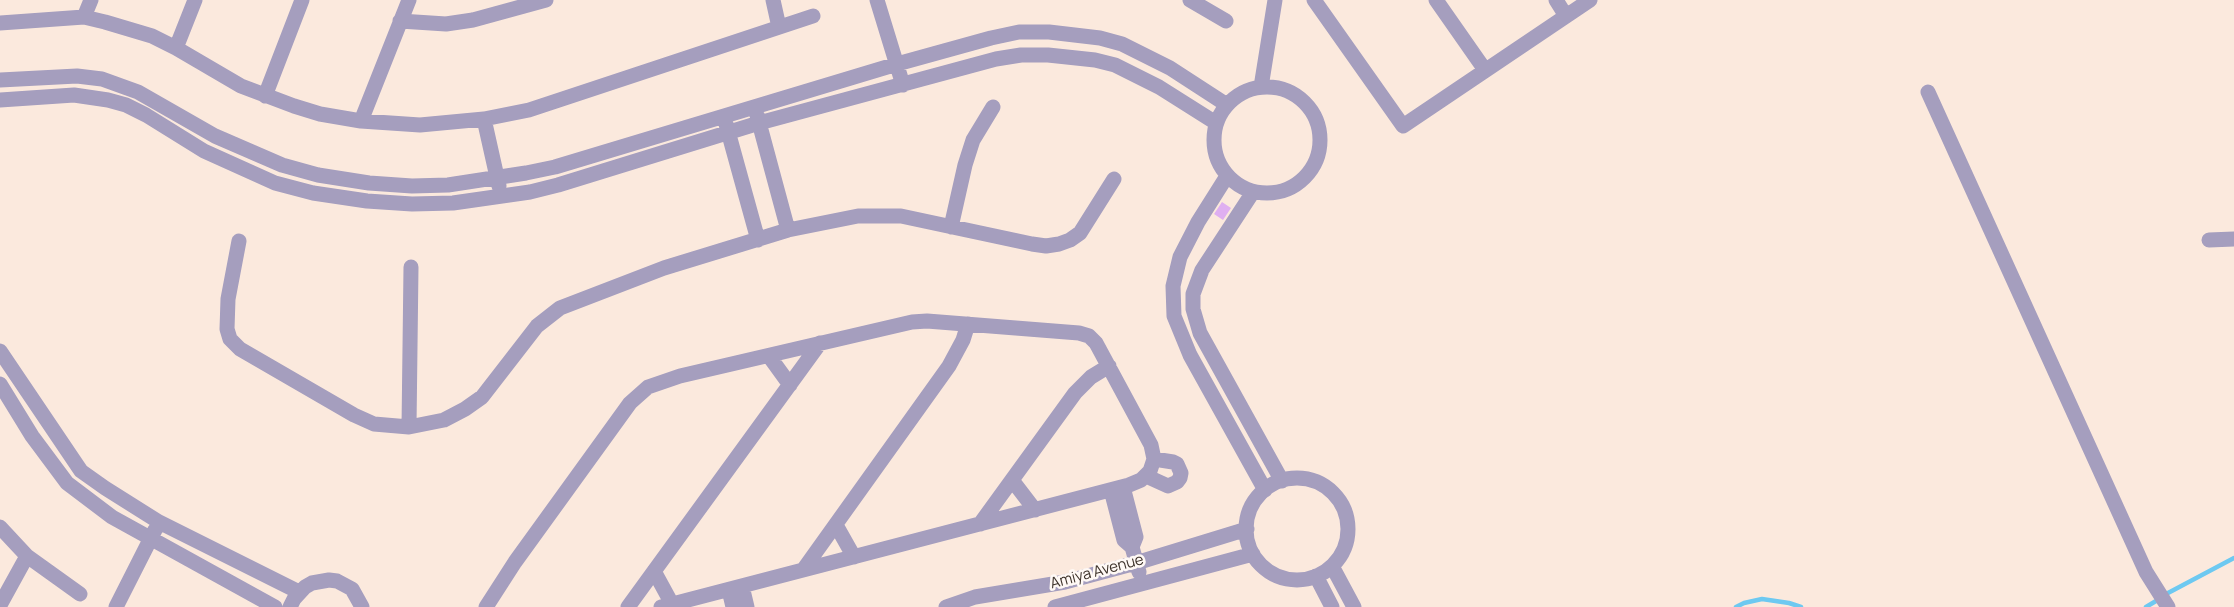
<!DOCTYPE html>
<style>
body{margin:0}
canvas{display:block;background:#fbe9dd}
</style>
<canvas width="2234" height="607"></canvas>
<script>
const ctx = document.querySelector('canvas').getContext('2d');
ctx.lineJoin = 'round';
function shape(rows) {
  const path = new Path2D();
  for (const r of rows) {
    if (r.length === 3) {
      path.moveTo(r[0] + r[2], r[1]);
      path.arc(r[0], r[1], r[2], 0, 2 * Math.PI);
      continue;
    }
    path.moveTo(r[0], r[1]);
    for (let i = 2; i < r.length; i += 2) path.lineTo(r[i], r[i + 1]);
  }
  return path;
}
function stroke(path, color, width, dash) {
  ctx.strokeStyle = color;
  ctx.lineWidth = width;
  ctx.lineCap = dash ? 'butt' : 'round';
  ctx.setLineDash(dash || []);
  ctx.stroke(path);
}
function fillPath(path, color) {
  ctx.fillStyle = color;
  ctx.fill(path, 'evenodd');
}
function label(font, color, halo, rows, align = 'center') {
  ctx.font = font + ' Manrope,sans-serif';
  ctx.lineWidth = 5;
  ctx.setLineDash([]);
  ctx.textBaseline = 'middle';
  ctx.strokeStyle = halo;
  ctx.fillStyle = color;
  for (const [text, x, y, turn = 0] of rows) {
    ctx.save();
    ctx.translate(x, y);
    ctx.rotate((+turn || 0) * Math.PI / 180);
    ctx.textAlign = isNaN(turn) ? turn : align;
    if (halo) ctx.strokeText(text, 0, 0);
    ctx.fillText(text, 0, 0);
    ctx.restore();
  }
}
stroke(shape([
 [2168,593,2234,558],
 [1736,607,1744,603,1762,599,1789,603,1801,607],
 [2146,607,2156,601]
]), '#6dc9f1', 4.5);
fillPath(shape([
 [1222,202,1231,208,1223,220,1214,214]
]), '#dfaff1');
stroke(shape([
 [773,0,779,27],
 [877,0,903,85],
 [1190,0,1226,21],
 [1314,0,1403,126,1590,0],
 [1436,0,1485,70],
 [1556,0,1566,16],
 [84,17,91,0],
 [400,21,446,24,473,20,546,0],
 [0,23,84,17,105,22,152,36,176,48,241,86,294,106,320,114,361,121,420,125,484,119,529,110,813,16],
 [176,48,195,0],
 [0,80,77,76,102,79,138,92,215,136,282,165,318,175,369,183,412,186,448,185,526,173,555,167,897,64,991,38,1019,32,1049,32,1100,38,1122,44,1170,68,1227,105],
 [1267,140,53],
 [1261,87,1275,0],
 [1928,92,2146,572,2168,607],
 [265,96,302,0],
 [0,100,74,95,108,100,126,105,146,115,204,151,275,183,313,193,367,201,412,204,453,203,530,192,558,185,759,123,996,59,1021,55,1048,55,1095,60,1115,65,1159,87,1216,123],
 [757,115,788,230],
 [484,119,499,186],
 [361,121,409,0],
 [726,124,758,240],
 [1227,176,1198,222,1180,257,1173,286,1174,316,1190,355,1265,490],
 [1253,192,1202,270,1193,294,1193,309,1200,333,1282,481],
 [951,227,965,165,973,140,993,107],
 [2209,240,2234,239],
 [239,241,228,299,227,329,230,339,240,349,354,415,374,424,409,427,444,420,465,409,482,397,537,326,560,308,664,268,788,230,858,216,901,216,1032,244,1046,246,1059,244,1070,240,1080,233,1114,179],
 [0,351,81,471,105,488,159,522,299,592],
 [769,356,790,385],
 [0,384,32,436,67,483,112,517,275,607],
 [409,427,411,267],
 [1146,476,1168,486,1177,482,1180,478,1181,473,1177,464,1173,462,1154,459],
 [1297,529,51],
 [1012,480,1035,510],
 [1123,487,1136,537,1132,547,1139,572],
 [1111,490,1124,540,1132,547],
 [980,524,1075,393,1091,377,1109,366],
 [836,525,854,557],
 [0,527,27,556,80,594],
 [1332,566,1354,607],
 [803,570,949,366,963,340,968,324],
 [654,571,672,604],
 [1316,576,1332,607],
 [742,586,747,607],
 [729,590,733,607],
 [0,605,27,556],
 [116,607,155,530],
 [290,607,294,599,305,587,312,583,329,580,337,581,352,589,362,607],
 [486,607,515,562,630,403,648,387,680,376,912,322,927,321,1079,333,1089,336,1096,343,1151,445,1154,459,1150,471,1141,480,1129,485,661,607],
 [628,607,820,343],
 [946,607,975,597,1065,582,1136,563,1247,529],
 [1055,607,1253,554]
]), '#a59ebe', 15);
label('15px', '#3d322a', '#fff9f5', [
 ["Amiya Avenue",1097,572,-15]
]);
</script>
